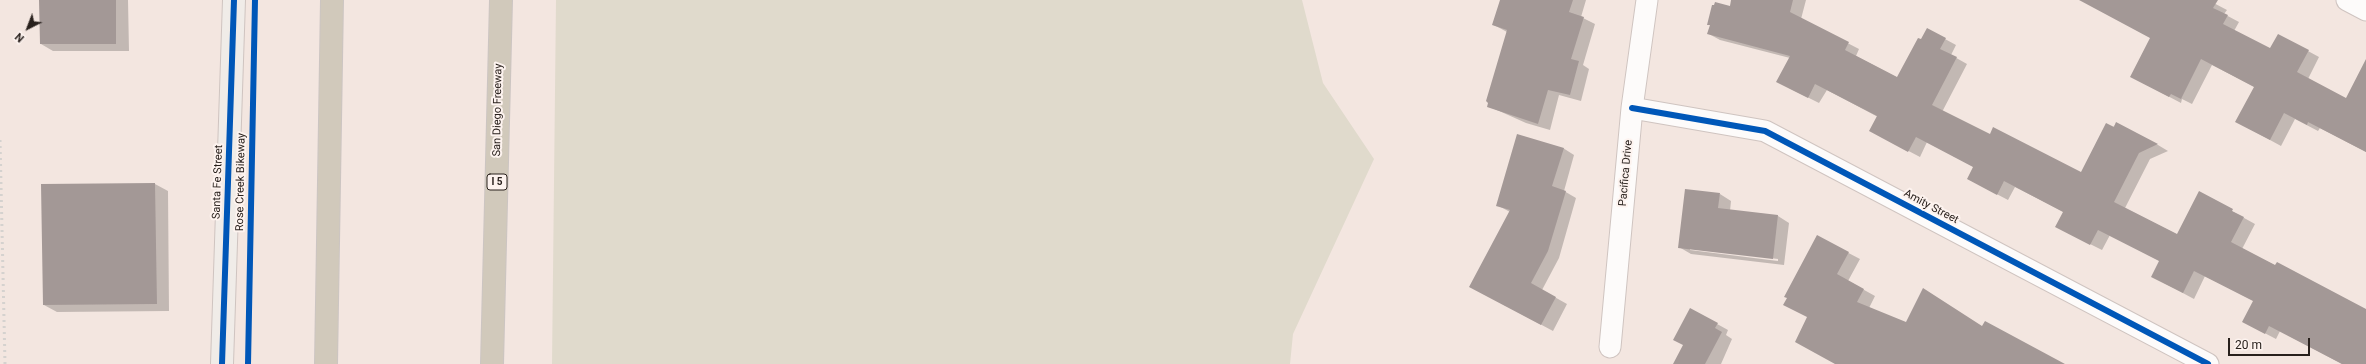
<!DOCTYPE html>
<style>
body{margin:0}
#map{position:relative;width:2366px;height:364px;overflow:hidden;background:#f3e6e0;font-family:Roboto,sans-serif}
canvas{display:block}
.north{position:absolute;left:8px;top:8px;width:40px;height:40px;-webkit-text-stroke:3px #fdf3ef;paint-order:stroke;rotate:222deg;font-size:11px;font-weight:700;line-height:16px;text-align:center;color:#28201c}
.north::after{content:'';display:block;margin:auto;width:14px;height:18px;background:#28201c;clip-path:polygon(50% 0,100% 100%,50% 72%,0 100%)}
.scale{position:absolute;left:2228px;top:338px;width:82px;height:18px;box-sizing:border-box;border:2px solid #28201c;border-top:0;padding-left:5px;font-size:12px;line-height:14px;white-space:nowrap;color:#28201c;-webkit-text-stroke:3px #fdf3ef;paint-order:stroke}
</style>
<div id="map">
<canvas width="2366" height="364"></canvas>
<div class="north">N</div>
<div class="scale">20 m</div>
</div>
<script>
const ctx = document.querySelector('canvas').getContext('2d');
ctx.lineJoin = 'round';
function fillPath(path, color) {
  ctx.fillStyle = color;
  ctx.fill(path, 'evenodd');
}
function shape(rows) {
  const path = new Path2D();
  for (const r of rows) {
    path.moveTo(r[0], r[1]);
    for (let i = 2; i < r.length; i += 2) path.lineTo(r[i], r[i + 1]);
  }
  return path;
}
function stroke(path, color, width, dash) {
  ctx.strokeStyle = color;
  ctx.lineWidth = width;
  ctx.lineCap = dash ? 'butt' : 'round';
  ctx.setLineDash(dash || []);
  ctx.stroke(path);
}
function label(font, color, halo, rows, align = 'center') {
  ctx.font = font + ' Roboto,sans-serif';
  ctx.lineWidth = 4;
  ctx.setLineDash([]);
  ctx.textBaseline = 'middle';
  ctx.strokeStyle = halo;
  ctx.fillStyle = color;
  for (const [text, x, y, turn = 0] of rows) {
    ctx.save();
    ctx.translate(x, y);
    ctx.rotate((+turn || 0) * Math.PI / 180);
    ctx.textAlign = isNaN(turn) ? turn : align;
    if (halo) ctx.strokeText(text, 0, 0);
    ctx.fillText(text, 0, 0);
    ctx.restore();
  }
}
fillPath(shape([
 [556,0,1302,0,1323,83,1374,159,1293,334,1290,364,552,364]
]), '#e0dacc');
fillPath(shape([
 [40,0,128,0,129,51,53,51,41,44],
 [1501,0,1586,0,1581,17,1595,24,1583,65,1589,69,1581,101,1559,95,1550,130,1526,123,1488,106,1507,32,1494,25],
 [1732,0,1806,0,1801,19,1859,49,1856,56,1898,78,1945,39,1956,45,1951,55,1967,64,1942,112,1990,136,2081,174,2116,123,2158,145,2168,151,2150,159,2125,208,2178,235,2199,193,2255,224,2242,249,2366,310,2366,364,2342,364,2280,331,2276,339,2255,328,2254,301,2205,276,2194,299,2164,283,2160,261,2110,235,2102,250,2068,233,2064,212,2015,187,2008,200,1968,179,1974,167,1927,142,1920,157,1882,137,1878,117,1827,90,1819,103,1789,88,1790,58,1720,40,1709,34,1711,26,1708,24,1730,7],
 [2081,0,2208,0,2227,10,2224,14,2239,22,2234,31,2271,50,2308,51,2319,57,2308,79,2346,99,2366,82,2366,152,2320,128,2318,131,2295,119,2281,146,2248,128,2255,87,2212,65,2192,104,2182,99,2181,103,2143,83,2151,38],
 [1563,148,1574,155,1564,191,1576,198,1559,258,1542,290,1567,304,1553,331,1482,293,1510,212,1497,205],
 [155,184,168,191,169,311,57,312,44,305],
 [1720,194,1731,201,1730,211,1778,216,1789,223,1784,265,1691,254,1679,247],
 [1690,248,1778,259,1778,261,1690,250],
 [1818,237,1860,259,1848,281,1875,296,1869,308,1906,323,1983,327,2063,364,1836,364,1808,317],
 [1690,309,1728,330,1726,335,1732,339,1721,364,1674,364,1685,345]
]), '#0003');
fillPath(shape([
 [39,0,116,0,116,44,40,44],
 [1500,0,1573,0,1569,12,1584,17,1571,59,1579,61,1570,95,1548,90,1538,124,1487,107,1488,103,1486,101,1507,30,1492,25],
 [1731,0,1793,0,1790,12,1849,42,1845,50,1897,77,1918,38,1921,39,1927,28,1946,38,1940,49,1957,57,1932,105,1990,134,1993,127,2081,172,2106,123,2114,127,2116,122,2158,144,2139,153,2114,202,2177,234,2199,191,2233,209,2232,211,2244,217,2231,242,2275,265,2277,262,2366,309,2366,364,2342,364,2269,326,2265,334,2242,322,2253,301,2194,271,2183,293,2151,277,2159,261,2098,230,2090,245,2055,227,2063,212,2004,181,1997,195,1967,179,1973,167,1916,137,1908,152,1869,131,1877,116,1815,84,1808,98,1776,82,1790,56,1707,34,1710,25,1707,25,1712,5,1714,5,1715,2,1730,6],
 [2079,0,2218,0,2213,8,2228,15,2223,24,2270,48,2278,34,2309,50,2297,72,2346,98,2366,59,2366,152,2308,122,2307,125,2284,113,2270,140,2235,122,2254,87,2201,59,2181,99,2171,94,2169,97,2130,77,2150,38],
 [1517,134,1564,148,1552,186,1566,191,1548,251,1531,283,1556,297,1541,325,1469,287,1510,210,1496,206],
 [155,183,157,304,43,305,41,184],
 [1685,189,1720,193,1718,208,1778,215,1773,259,1678,248],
 [1817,235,1849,252,1837,274,1864,289,1857,302,1906,322,1923,288,1982,326,1985,321,2065,364,1835,364,1795,342,1807,317,1783,305,1787,298,1784,297],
 [1690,308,1718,323,1715,328,1722,332,1705,364,1673,364,1683,345,1673,340]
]), '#a39896');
const street = shape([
 [2347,0,2366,10],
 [1632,108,1765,131,2208,364],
 [1610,347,1632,108,1647,0]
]);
const secondary = shape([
 [222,364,234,0]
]);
const highway = shape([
 [326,364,332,0],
 [492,364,501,0]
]);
stroke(street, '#cfc4c0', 23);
stroke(secondary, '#cfc4c0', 24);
stroke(highway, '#ccc5c2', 24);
stroke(street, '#fdfbfa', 21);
stroke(secondary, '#f0ece8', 22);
stroke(highway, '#d1c9bb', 22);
stroke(shape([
 [0,140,5,364]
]), '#d5d2cf', 3, [2, 4]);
stroke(shape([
 [1632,108,1765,131,2208,364],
 [222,364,234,0],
 [248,364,255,0]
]), '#0057b8', 6);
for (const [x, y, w] of [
 [497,182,20]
]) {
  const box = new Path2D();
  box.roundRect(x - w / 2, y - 8, w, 16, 3);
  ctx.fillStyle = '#fdf3ef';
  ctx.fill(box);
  stroke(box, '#28201c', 1);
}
label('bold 10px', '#28201c', null, [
 ["I 5",497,182]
]);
label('11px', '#28201c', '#fdf3ef', [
 ["San Diego Freeway",498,110,-89],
 ["Pacifica Drive",1626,173,-85],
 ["Santa Fe Street",218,182,-88],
 ["Rose Creek Bikeway",241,182,-89],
 ["Amity Street",1931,207,28]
]);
</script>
